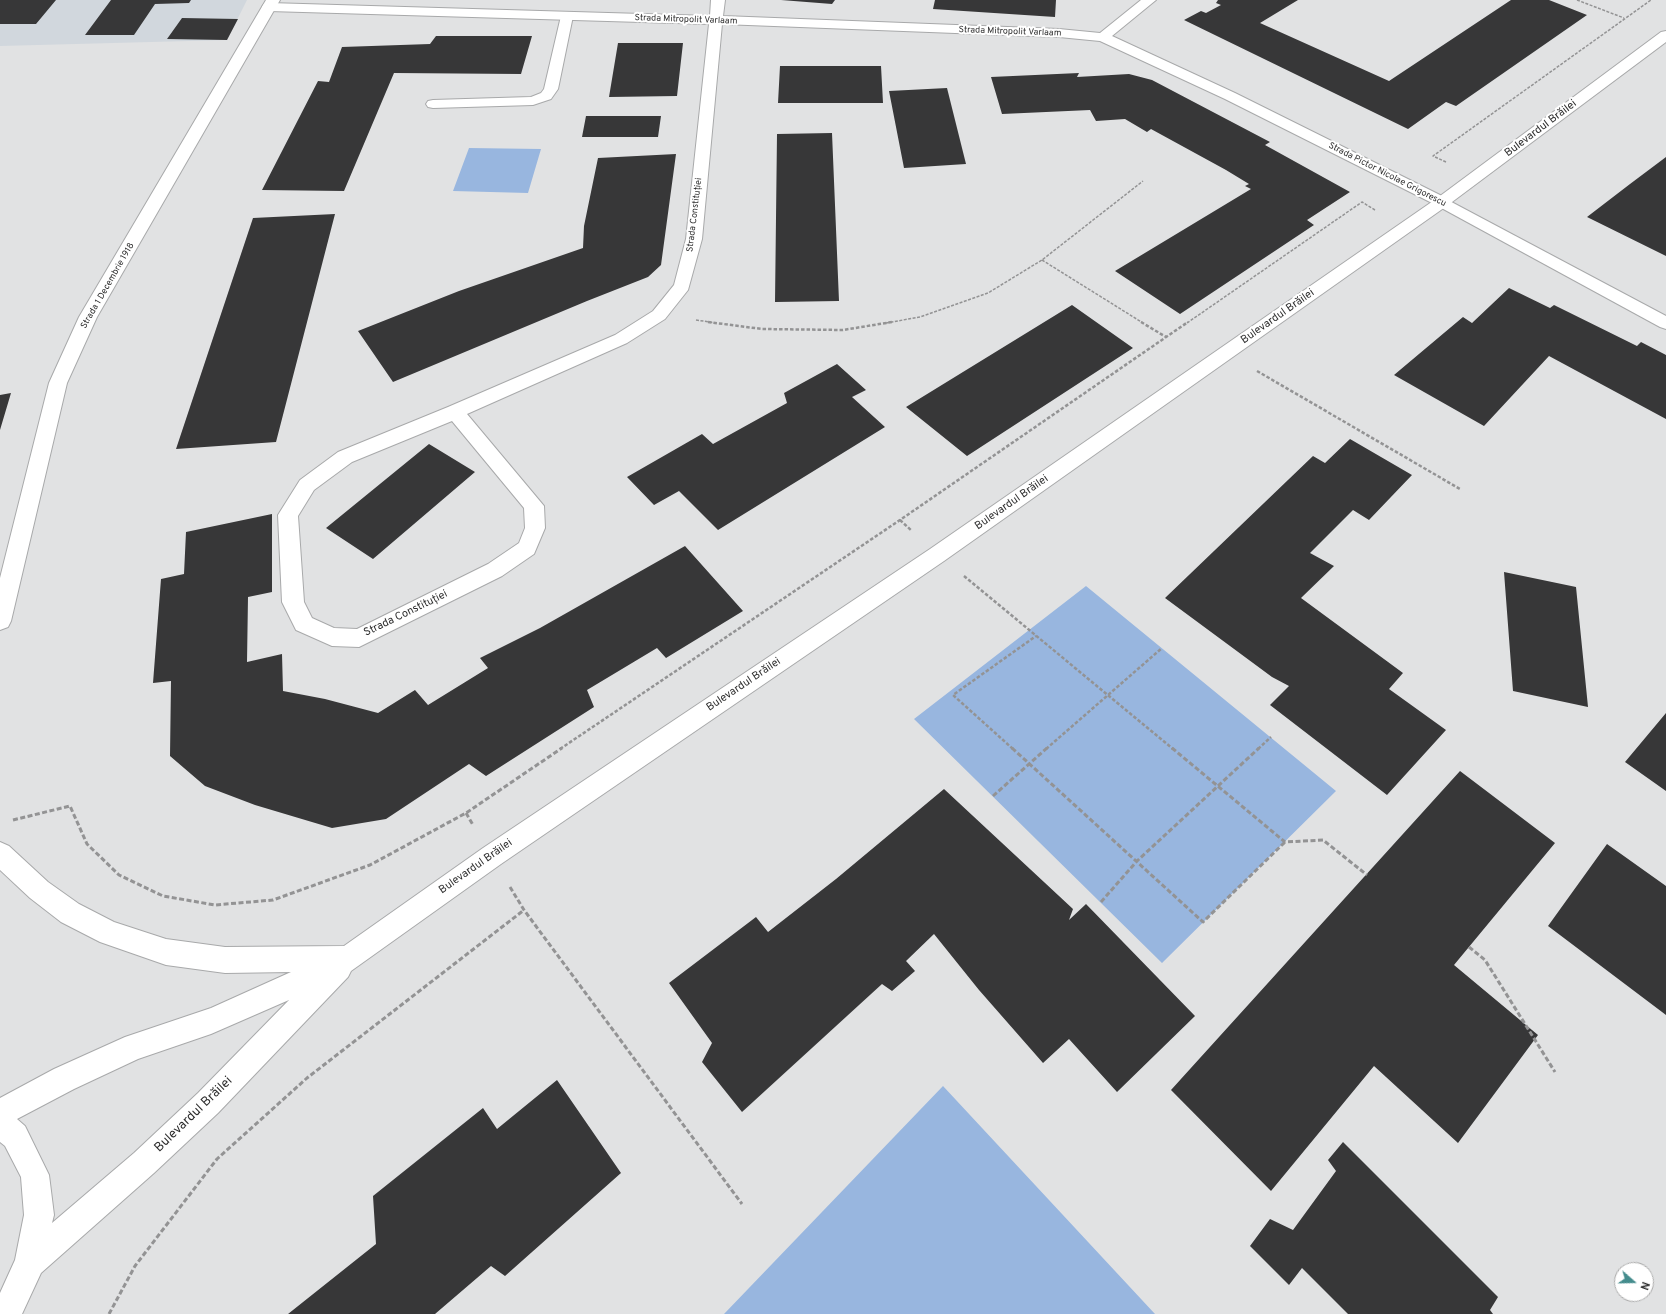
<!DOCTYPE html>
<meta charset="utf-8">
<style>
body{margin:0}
#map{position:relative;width:1666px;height:1314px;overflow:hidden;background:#e1e2e3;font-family:Overpass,sans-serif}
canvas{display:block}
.north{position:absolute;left:1614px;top:1262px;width:40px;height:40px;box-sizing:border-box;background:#fff;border:1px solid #ababab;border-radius:50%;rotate:110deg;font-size:11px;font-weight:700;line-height:16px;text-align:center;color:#2e2e2e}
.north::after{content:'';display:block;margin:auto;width:14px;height:18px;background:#448c8d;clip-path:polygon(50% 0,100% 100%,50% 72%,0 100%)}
</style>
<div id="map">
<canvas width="1666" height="1314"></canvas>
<div class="north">N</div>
</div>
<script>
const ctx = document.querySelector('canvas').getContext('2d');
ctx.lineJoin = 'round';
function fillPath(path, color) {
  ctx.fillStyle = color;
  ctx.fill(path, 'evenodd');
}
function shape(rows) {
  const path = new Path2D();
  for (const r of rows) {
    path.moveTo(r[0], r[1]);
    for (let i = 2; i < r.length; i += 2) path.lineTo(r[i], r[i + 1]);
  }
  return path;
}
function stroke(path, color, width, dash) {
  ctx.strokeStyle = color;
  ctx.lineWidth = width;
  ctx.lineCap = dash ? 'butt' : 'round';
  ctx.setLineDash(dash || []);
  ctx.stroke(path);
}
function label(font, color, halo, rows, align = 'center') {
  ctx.font = font + ' Overpass,sans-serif';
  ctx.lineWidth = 4;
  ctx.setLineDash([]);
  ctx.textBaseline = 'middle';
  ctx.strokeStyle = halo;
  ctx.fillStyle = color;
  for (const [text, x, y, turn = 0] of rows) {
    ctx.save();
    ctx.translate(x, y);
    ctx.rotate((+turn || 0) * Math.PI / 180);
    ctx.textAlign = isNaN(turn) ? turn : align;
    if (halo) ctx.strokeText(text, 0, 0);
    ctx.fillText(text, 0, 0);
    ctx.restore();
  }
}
fillPath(shape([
 [0,0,247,0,227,40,0,46]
]), '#d1d7dd');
fillPath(shape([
 [469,148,541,149,528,193,453,191],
 [1086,586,1336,791,1162,963,914,719],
 [943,1086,1155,1314,724,1314]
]), '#98b6df');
fillPath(shape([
 [0,0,56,0,36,24,0,24],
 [111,0,191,0,189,3,155,4,134,35,85,35],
 [781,0,835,0,832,4],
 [935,0,1056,0,1055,17,933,9],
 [1218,0,1298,0,1260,23,1389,81,1511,0,1549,0,1587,15,1456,106,1446,102,1408,129,1184,20,1201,11,1206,13,1221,5,1216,3],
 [182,18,238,19,227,40,167,39],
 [436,36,532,36,521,74,394,73,344,191,262,190,318,81,329,82,342,47,430,44],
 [618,43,683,43,677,96,609,97],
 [780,66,881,66,883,103,778,103],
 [1079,73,1077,77,1129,74,1152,80,1270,142,1265,145,1350,192,1307,220,1314,225,1180,314,1115,271,1251,189,1245,186,1249,184,1226,170,1151,129,1147,132,1125,119,1096,121,1090,110,1002,114,991,77],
 [947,88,966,164,904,168,889,91],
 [586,116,661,116,658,137,582,137],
 [832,133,839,301,775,302,777,134],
 [676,154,661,265,648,277,587,301,393,382,358,331,459,291,583,248,584,226,598,158],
 [1666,157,1666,256,1587,217,1630,184],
 [335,214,276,442,176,449,253,218],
 [1509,288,1550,308,1554,305,1637,346,1641,342,1666,355,1666,419,1549,356,1484,426,1394,375,1463,317,1472,323],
 [1072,305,1133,348,967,456,906,407],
 [837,364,866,390,852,397,885,427,718,530,679,491,654,505,627,477,702,434,713,444,787,403,784,393],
 [11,393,0,430,0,395],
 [1350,439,1412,475,1369,520,1353,510,1310,553,1334,566,1301,598,1403,673,1389,689,1446,730,1387,795,1270,705,1289,686,1272,677,1165,598,1313,456,1325,463],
 [429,444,475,472,373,559,326,528],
 [272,514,272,592,248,597,247,662,282,654,283,691,325,699,378,713,415,690,428,705,488,668,480,658,540,628,685,546,743,611,666,658,657,648,587,690,594,707,486,776,469,764,386,819,332,828,255,805,205,786,170,756,171,681,153,683,161,579,184,574,186,532],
 [1504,572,1576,587,1588,707,1513,691],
 [1666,713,1666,791,1625,762],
 [1460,771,1555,843,1454,965,1538,1035,1458,1143,1374,1066,1271,1191,1171,1090],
 [944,789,1073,909,1069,920,1086,904,1195,1016,1117,1092,1069,1039,1043,1063,979,990,934,934,906,961,915,971,892,991,882,984,742,1112,702,1062,712,1043,669,983,756,917,768,932,836,879],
 [1607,844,1666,886,1666,1015,1548,926],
 [557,1080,621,1173,505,1276,491,1266,435,1314,288,1314,376,1244,373,1196,483,1108,497,1129],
 [1343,1142,1498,1297,1490,1310,1493,1314,1348,1314,1302,1268,1289,1285,1250,1246,1270,1219,1293,1230,1336,1171,1328,1160]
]), '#373738');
const lane = shape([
 [567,12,573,16,558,89,551,99,533,105,433,108,428,107,426,104,428,101,433,100,531,97,541,93,544,89,561,16,567,12]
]);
const street = shape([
 [711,0,725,0,723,16,1059,29,1100,33,1141,0,1156,0,1112,36,1235,93,1448,199,1450,202,1448,205,1442,207,1436,205,1225,99,1100,41,1059,37,722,24,702,239,688,290,665,319,627,343,467,414,544,506,545,528,534,554,502,576,359,647,332,646,296,630,282,602,278,515,300,480,338,452,448,407,615,335,653,311,674,285,686,239,709,24,269,11,264,10,262,7,264,4,269,3,710,16,711,0],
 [452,421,524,508,525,528,519,543,488,564,357,629,334,628,312,618,304,602,298,516,314,490,352,462,452,421]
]);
const secondary = shape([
 [1442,197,1666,316,1666,329,1660,327,1436,205,1434,202,1436,199,1442,197]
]);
const primary = shape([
 [266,0,280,0,97,317,67,383,11,621,8,627,0,630,0,578,49,383,79,317,266,0],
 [1666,31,1666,42,1448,205,944,561,501,864,351,971,348,977,218,1113,154,1173,41,1273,22,1314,0,1314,0,1293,15,1260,24,1215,21,1177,5,1146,0,1142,0,1098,54,1069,125,1037,211,1008,291,972,225,973,166,965,100,942,61,922,30,898,0,870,0,842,9,846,48,882,79,904,114,922,166,939,225,947,344,946,483,848,930,549,1436,199,1661,32,1666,31],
 [289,1000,198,1093,134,1153,52,1223,54,1215,49,1175,25,1126,17,1119,74,1089,138,1059,211,1034,289,1000]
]);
stroke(lane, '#a8a9aa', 2);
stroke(street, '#a8a9aa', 2);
stroke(secondary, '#a8a9aa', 2);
stroke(primary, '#a8a9aa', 2);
stroke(shape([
 [1577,0,1624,18],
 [1446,162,1433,156,1651,0],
 [1042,260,1143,323],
 [696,320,716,323],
 [886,323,920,317,988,293,1042,260,1143,181],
 [1187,323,1362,202,1375,210]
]), '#939394', 1.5, [3, 1.5]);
stroke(shape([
 [708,322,762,329,843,330,892,322],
 [1141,322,1166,337],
 [1257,371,1460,489],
 [900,520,912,531],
 [964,576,1173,749],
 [560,749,900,520,1188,322],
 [1013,749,953,695,1036,636],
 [1046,749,1162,648],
 [1258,749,1271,737]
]), '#939394', 2.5, [3.5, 2]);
stroke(shape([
 [1012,748,1203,922,1285,842],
 [1172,748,1285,842,1323,840,1367,875],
 [993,796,1047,748],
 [466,813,473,825],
 [13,820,70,806,87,844,119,875,163,896,215,905,273,900,370,865,466,813,562,748],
 [510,887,524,910,742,1204],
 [1101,902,1137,861,1259,748],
 [1469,947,1485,960,1555,1072],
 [109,1314,135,1266,217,1159,307,1078,524,910]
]), '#939394', 3, [5, 2.5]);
fillPath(lane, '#fff');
fillPath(street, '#fff');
fillPath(secondary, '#fff');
fillPath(primary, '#fff');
label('9px', '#2e2e2e', '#fff', [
 ["Strada Mitropolit Varlaam",686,20,2],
 ["Strada Mitropolit Varlaam",1010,32,2],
 ["Strada Pictor Nicolae Grigorescu",1387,175,27],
 ["Strada Constituției",695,215,-83],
 ["Strada 1 Decembrie 1918",108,286,-60]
]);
label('11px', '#2e2e2e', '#fff', [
 ["Bulevardul Brăilei",1541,129,-37],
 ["Bulevardul Brăilei",1278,317,-35],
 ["Bulevardul Brăilei",1012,503,-35],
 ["Strada Constituției",406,614,-26],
 ["Bulevardul Brăilei",744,685,-34],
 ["Bulevardul Brăilei",476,867,-35]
]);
label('13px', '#2e2e2e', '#fff', [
 ["Bulevardul Brăilei",194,1115,-44]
]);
</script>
